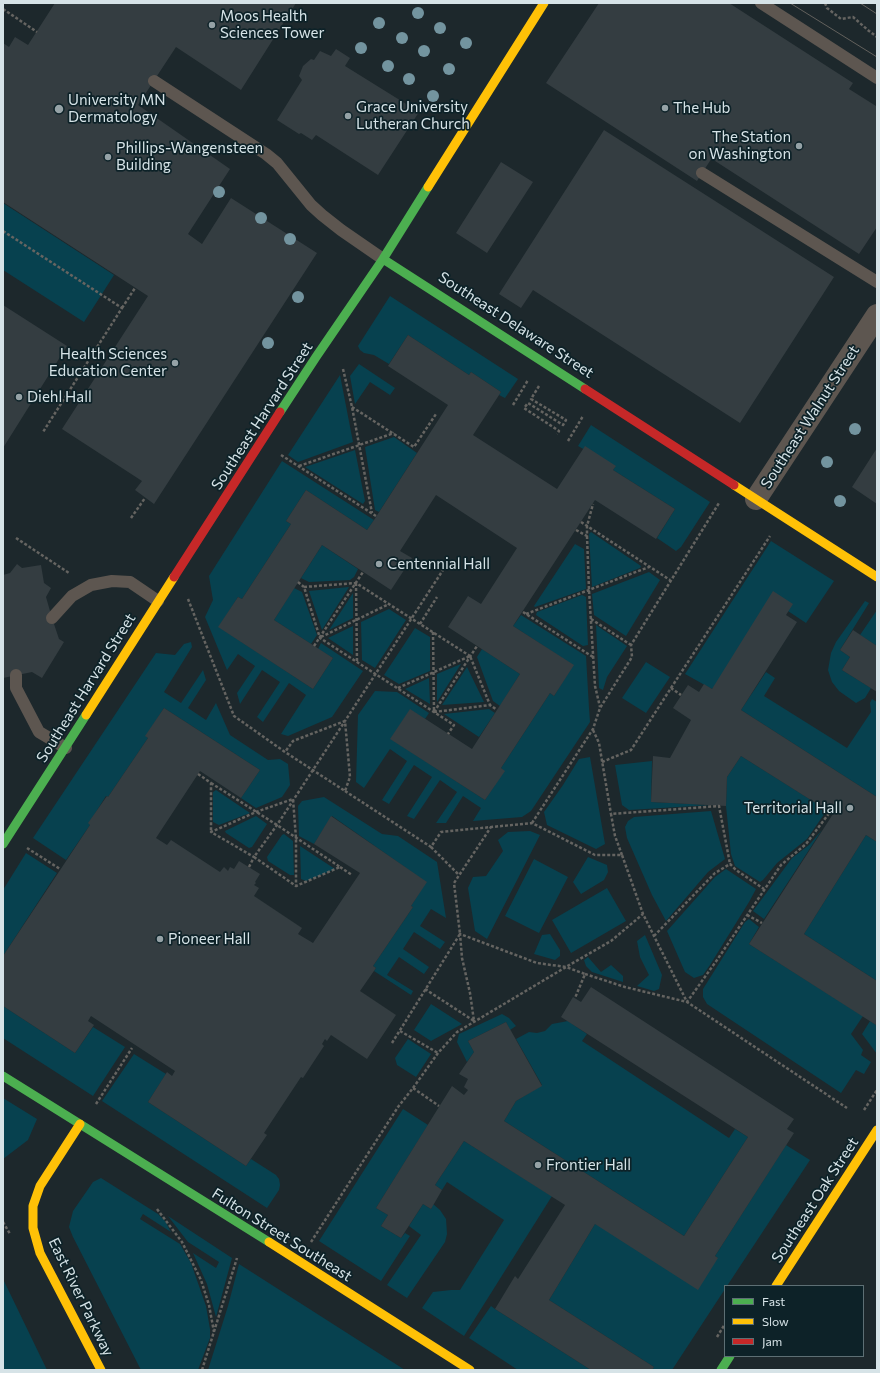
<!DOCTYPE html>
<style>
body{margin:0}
#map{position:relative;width:880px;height:1373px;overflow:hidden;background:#1d282c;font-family:Commissioner,sans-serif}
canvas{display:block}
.frame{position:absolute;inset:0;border:4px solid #d6e3e7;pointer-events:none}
.legend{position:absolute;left:724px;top:1285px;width:140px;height:72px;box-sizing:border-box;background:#0d2228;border:1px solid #5d6f74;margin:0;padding:5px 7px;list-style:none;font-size:12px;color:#d6e3e7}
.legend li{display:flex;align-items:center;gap:8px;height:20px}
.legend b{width:20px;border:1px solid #5d6f74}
</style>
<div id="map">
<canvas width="880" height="1373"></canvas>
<div class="frame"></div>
<ul class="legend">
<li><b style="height:5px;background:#4caf50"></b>Fast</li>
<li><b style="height:5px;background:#ffc107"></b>Slow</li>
<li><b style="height:5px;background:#c62828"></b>Jam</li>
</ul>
</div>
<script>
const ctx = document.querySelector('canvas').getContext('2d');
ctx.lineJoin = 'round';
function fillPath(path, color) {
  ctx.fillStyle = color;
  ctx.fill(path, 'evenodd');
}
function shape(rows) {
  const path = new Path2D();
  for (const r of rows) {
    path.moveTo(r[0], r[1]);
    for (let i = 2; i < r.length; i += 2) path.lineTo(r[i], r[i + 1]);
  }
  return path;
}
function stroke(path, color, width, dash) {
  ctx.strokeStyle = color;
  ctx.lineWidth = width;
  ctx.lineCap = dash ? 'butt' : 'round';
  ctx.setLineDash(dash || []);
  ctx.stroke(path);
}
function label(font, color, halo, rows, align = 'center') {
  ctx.font = font + ' Commissioner,sans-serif';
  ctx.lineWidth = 3.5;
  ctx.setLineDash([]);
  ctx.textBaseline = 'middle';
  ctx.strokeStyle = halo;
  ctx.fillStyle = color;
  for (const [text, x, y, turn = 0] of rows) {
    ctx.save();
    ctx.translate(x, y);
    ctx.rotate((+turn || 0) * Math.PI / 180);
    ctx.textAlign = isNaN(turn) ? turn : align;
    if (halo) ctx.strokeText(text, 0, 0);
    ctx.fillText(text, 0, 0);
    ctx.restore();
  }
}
fillPath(shape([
 [3,203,114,275,84,322,3,270],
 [390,296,518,379,505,398,499,395,501,392,471,372,469,375,408,335,389,364,374,355,364,353,360,350,358,346],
 [359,364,395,388,390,395,370,382,355,404,350,376],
 [340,375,353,442,298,462,288,455],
 [591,425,710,502,681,547,676,551,657,538,675,509,613,470,615,467,578,446],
 [394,437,417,453,379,512,375,510,365,447],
 [355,450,365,501,363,504,305,467],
 [282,461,374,520,367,530,306,490,286,521,291,524,242,599,238,597,219,627,313,689,333,658,318,649,321,643,363,671,332,717,288,736,281,734,306,695,289,683,263,722,257,717,280,682,262,670,240,704,237,693,255,666,238,654,227,670,205,617,213,600,209,576],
 [591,532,641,566,640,568,592,587,589,534],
 [771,541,834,581,806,623,788,611,712,689,685,674],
 [575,544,584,549,586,589,535,607,534,606],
 [322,545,358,569,354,577,350,580,309,582,301,578],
 [649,572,660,580,626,636,594,615,592,594],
 [349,587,322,630,309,591],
 [294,588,302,592,317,635,311,644,274,620],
 [353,593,353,618,329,630],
 [582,595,586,597,588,645,583,646,536,615,537,612],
 [865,601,869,603,840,650,850,657,842,670,871,688,865,698,856,703,839,691,832,682,828,670,831,653,836,642],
 [389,609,406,620,375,668,362,660,361,622],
 [877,610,877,646,860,635],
 [521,615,586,656,589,708,590,722,531,811,522,817,473,821,481,808,463,796,446,823,436,823,457,792,440,780,414,819,407,816,432,777,414,765,389,804,382,800,407,761,390,749,364,788,356,782,358,715,375,691,397,692,429,713,425,719,410,710,391,739,485,800,504,771,501,768,550,693,554,696,573,665,513,626],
 [596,625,627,646,607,677,603,690,599,688],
 [353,626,353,655,328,638],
 [415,628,430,637,430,671,399,684,384,675],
 [191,642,192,647,164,692,181,703,203,670,206,680,188,708,206,720,216,703,230,735,268,760,280,759,288,764,290,785,282,797,256,808,241,798,260,770,164,708,146,736,148,738,108,797,106,796,89,823,90,825,66,860,33,838,156,653,175,655,184,644],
 [482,649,520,674,500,706,493,701,477,657],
 [646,662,670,677,646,713,622,698],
 [461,664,437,702,437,674],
 [467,667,484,702,442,705],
 [766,672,775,678,764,696,847,748,871,712,870,703,872,699,877,702,877,797,741,710],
 [429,678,430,704,405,689],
 [489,709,495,713,479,737,444,714],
 [741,756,827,810,807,839,777,863,763,880,760,882,735,866,731,854,726,806,727,777],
 [590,757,605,844,596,849,547,825,544,812,563,785,579,759],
 [652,761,651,802,711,805,629,810,622,805,615,765],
 [216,790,250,813,219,825,213,822,213,792],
 [324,797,382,834,398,836,437,862,446,918,431,909,420,926,445,942,440,949,414,932,403,949,429,967,424,974,399,957,387,975,413,991,411,995,374,971,376,968,373,966,413,907,411,906,426,882,332,816,314,844,299,836,298,806,302,801],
 [711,811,725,859,708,872,666,921,652,895,627,838,625,827,628,821,634,817],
 [256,816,267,824,252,847,249,848,226,833,225,831],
 [822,830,764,919,753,911,792,858,809,845],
 [530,831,540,835,487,939,475,931,468,888,473,877,486,876,503,851,498,840,508,832],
 [284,834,293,841,294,875,290,875,268,861,267,857,282,835],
 [866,835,877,842,877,981,804,934],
 [300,846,335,869,306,881,301,879],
 [26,853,57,873,3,956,3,890],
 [588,857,607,865,608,872,604,880,581,894,573,882],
 [534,859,568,877,539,933,505,916],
 [726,869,756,889,749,902,710,965,703,975,694,978,685,972,667,931,715,877],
 [607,888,626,921,571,953,552,920],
 [749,919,759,927,749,944,863,1016,851,1034,863,1050,861,1055,871,1062,864,1074,856,1070,841,1093,707,1004,703,997,703,989,745,922],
 [550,934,560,950,560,956,555,960,534,954,542,935],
 [645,935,662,975,659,989,654,991,637,986,649,975,640,957,637,941],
 [588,957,601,972,611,965,623,976,623,982,592,972,586,966,584,960],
 [431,1004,462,1024,431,1041,414,1030],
 [3,1006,75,1053,93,1027,125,1047,93,1096,3,1038],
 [502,1014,509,1018,516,1026,510,1030,506,1022,468,1041,474,1052,467,1062,457,1042,459,1034],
 [568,1021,587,1034,582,1041,729,1138,735,1129,748,1137,684,1236,504,1121,516,1101,542,1085,516,1039,529,1032,537,1033,545,1031,552,1024],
 [870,1021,876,1025,877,1024,877,1054,862,1034],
 [408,1039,431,1054,416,1077,397,1065,395,1058],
 [134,1054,166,1074,148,1102,246,1166,251,1159,276,1175,279,1179,280,1185,279,1190,267,1208,102,1101],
 [3,1098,37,1119,28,1140,3,1159],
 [403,1109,428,1125,376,1208,388,1215,381,1226,401,1238,405,1233,410,1236,381,1281,319,1241],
 [464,1141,552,1196,464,1336,422,1308,433,1292,451,1290,460,1290,504,1220,447,1182,442,1190,435,1185],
 [786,1145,810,1160,727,1286,725,1286,725,1289,672,1370,652,1370,654,1367,549,1300,595,1224,718,1258,715,1256],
 [101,1178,158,1214,165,1221,171,1232,143,1214,140,1219,180,1244,191,1263,206,1306,210,1329,210,1338,198,1370,141,1370,73,1237,69,1227,73,1211,93,1182],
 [423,1204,431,1209,433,1204,440,1210,446,1219,447,1234,445,1242,407,1298,387,1285,421,1235,409,1226],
 [168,1216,232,1258,216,1317,207,1284,193,1253,216,1268,219,1262,188,1242],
 [239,1264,405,1370,208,1370,228,1306],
 [3,1279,47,1370,3,1370],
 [491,1306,495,1309,591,1370,518,1370,469,1338]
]), '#07414f');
fillPath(shape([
 [55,3,296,3,241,90,176,47,138,105,230,169,188,234,202,244,231,198,317,253,154,504,135,490,142,481,62,429,148,296,3,202,3,43,9,47,15,37,28,45],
 [599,3,729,3,853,83,849,89,876,106,877,104,877,227,859,254,712,159,717,150,697,181,546,83],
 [336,49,350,58,345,66,419,112,378,175,316,135,312,140,301,133,299,134,277,120,302,80,299,76,303,66,311,59,314,60,320,51,331,56],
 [604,130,834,277,740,423,533,290,521,308,499,294],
 [501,162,533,182,487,253,456,233],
 [3,305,67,346,3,448],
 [408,335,469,375,471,372,501,392,473,435,557,489,585,446,616,466,613,470,675,509,656,539,595,500,513,626,574,665,554,696,550,693,501,768,505,771,485,800,390,739,410,709,472,749,520,674,448,627,468,596,481,604,517,548,436,495,400,551,412,558,391,590,322,545,274,620,333,658,313,689,218,627,238,597,242,599,291,524,286,521,306,490,367,530,374,520,448,405,388,366],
 [877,448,877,504,852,487],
 [17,564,22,568,41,565,44,583,51,588,46,597,52,618,59,639,64,642,42,678,32,672,3,678,3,575,10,573],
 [773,591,793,604,786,615,797,622,741,710,877,797,877,842,866,835,804,934,877,981,876,1025,749,944,833,814,741,756,727,777,726,806,651,802,653,756,670,758,691,720,673,708,688,685,699,692,704,684,712,689],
 [853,630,877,646,877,692,842,670,850,657,840,650],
 [164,708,260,770,241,798,200,771,156,838,167,845,171,840,220,872,224,867,228,871,230,867,234,869,239,861,260,874,255,882,256,883,254,885,259,888,254,896,302,928,298,934,313,943,360,873,314,844,331,816,427,882,411,906,413,907,373,966,376,968,360,991,396,1015,367,1059,331,1035,327,1041,325,1039,322,1044,324,1046,303,1078,301,1077,264,1133,267,1135,246,1166,148,1102,167,1072,172,1076,175,1071,91,1016,88,1021,94,1025,75,1053,3,1006,3,956,90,825,88,823,107,796,108,797,148,738,145,736],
 [591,987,794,1119,787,1129,794,1133,715,1256,718,1258,698,1290,595,1224,549,1300,654,1367,652,1370,591,1370,495,1309,515,1276,518,1279,565,1205,464,1141,435,1185,442,1190,431,1209,423,1204,401,1238,381,1226,388,1215,376,1208,452,1086,464,1095,468,1090,464,1087,468,1079,459,1074,474,1052,468,1041,506,1022,542,1086,516,1101,504,1121,684,1236,748,1137,561,1017,573,997,581,1002]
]), '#343d41');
stroke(shape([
 [825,3,827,8,841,19,853,17,869,31,877,37],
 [3,9,37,32],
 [3,231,122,308,43,432],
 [122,308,135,288],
 [343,369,352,407,372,513],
 [539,386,531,399,566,420,563,425,528,403,524,408,559,431,557,434],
 [513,405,528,380],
 [352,407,414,447,436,414],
 [568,441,583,416],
 [281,455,376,516],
 [299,466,394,433],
 [131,518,145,498],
 [581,522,670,580],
 [576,530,587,536,587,526,593,504],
 [587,536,589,590,595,686,600,707],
 [16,538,69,573],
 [298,582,304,587,320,638,454,725,448,734],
 [356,583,357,662],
 [304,587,356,583,470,656],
 [188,599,234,716,285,752,293,741,345,721,350,777,345,791,285,752],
 [523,612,593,657],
 [526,614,649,567],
 [591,619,631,645],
 [420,624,437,597],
 [433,632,434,712,490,705,497,710],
 [321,637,389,604],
 [314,646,363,572],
 [398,688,470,656,490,705],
 [671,688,770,536],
 [434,712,477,646],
 [593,730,599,743,611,814],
 [602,762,631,750,671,688,681,695],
 [198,774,211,783,211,832],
 [211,783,277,825,340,867,296,886,254,857,277,825,345,721,443,570],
 [345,791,431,847,441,832,532,823,595,855,622,855,643,914,687,1002,717,960,781,865,806,844,830,812],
 [532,823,593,729,600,708,632,657,631,645,719,503],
 [431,847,459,875],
 [27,848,60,869],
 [622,855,615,836,611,814,719,806,730,864],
 [249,867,254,857,211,832,256,812,293,799,296,838,296,885],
 [340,867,352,875],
 [747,915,762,923],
 [654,936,715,873,730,864,736,870,764,889],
 [585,974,625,987,687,1002,847,1108],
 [425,989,474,1021,470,993,462,958,460,934,537,963,566,967,611,941,643,914],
 [400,1031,438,1053],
 [392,1043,460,934,454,883,491,827],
 [413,1088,438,1053,457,1032,566,967,585,974,575,998],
 [96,1104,132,1048],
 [864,1110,877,1090],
 [157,1209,182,1242,201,1280,209,1305,214,1332],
 [3,1222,10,1234],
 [311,1242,398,1107,413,1088,439,1106],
 [717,1337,725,1324],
 [202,1370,237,1258]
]), '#656461', 2.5, [3, 2]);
stroke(shape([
 [761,3,877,78],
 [154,81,266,154,277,163,311,205,322,215,341,230,383,259],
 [702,173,877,282],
 [52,618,72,596,91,585,112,581,130,582,158,601],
 [16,675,16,688,39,732,66,748]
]), '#5d5650', 12);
stroke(shape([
 [756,499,877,315]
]), '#5d5650', 22);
stroke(shape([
 [383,259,585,389],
 [280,412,316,357,383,259,428,187],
 [3,844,86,715],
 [3,1076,269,1242],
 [721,1370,730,1356]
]), '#4caf50', 9);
stroke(shape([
 [428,187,544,3],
 [734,485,877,577],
 [86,715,174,577],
 [80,1124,40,1186,33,1206,33,1228,40,1253,101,1370],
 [269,1242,470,1370],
 [776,1286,877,1130]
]), '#ffc107', 9);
stroke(shape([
 [585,389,734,485],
 [174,577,280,412]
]), '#c62828', 9);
stroke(shape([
 [790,3,877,57],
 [860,3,877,14]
]), '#63615d', 1);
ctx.fillStyle = '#73949f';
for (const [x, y] of [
 [418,13],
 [379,23],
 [440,28],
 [402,38],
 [466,43],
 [361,48],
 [424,51],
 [388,66],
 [449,69],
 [409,79],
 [433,96],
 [219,192],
 [261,218],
 [290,239],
 [298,297],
 [268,343],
 [855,429],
 [827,462],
 [840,501]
]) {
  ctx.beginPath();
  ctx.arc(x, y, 6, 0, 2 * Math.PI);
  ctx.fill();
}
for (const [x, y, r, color] of [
 [212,25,4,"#95a2a6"],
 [665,108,4,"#95a2a6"],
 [59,109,5,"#95a2a6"],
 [348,116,4,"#95a2a6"],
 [799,146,4,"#95a2a6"],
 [108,157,4,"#95a2a6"],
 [175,363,4,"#95a2a6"],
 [19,397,4,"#95a2a6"],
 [379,564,4,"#95a2a6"],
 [850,808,4,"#95a2a6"],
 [160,939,4,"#95a2a6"],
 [538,1165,4,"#95a2a6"]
]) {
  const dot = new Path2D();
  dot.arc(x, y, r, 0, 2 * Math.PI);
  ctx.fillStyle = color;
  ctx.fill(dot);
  stroke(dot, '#0d2228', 1.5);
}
label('15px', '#d6e3e7', '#0d2228', [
 ["Moos Health",220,16],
 ["Sciences Tower",220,33],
 ["University MN",68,100],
 ["Dermatology",68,117],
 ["Grace University",356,107],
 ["Lutheran Church",356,124],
 ["The Hub",673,108],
 ["The Station",791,137,"right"],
 ["on Washington",791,154,"right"],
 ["Phillips-Wangensteen",116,148],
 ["Building",116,165],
 ["Health Sciences",167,354,"right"],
 ["Education Center",167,371,"right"],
 ["Diehl Hall",27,397],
 ["Centennial Hall",387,564],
 ["Territorial Hall",842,808,"right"],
 ["Pioneer Hall",168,939],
 ["Frontier Hall",546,1165]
], 'left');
label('15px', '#d6e3e7', '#0d2228', [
 ["Southeast Delaware Street",516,325,33],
 ["Southeast Harvard Street",262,416,-57],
 ["Southeast Walnut Street",810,417,-57],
 ["Southeast Harvard Street",86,688,-58],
 ["Southeast Oak Street",815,1200,-57],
 ["Fulton Street Southeast",282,1235,32],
 ["East River Parkway",81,1297,64]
]);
</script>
